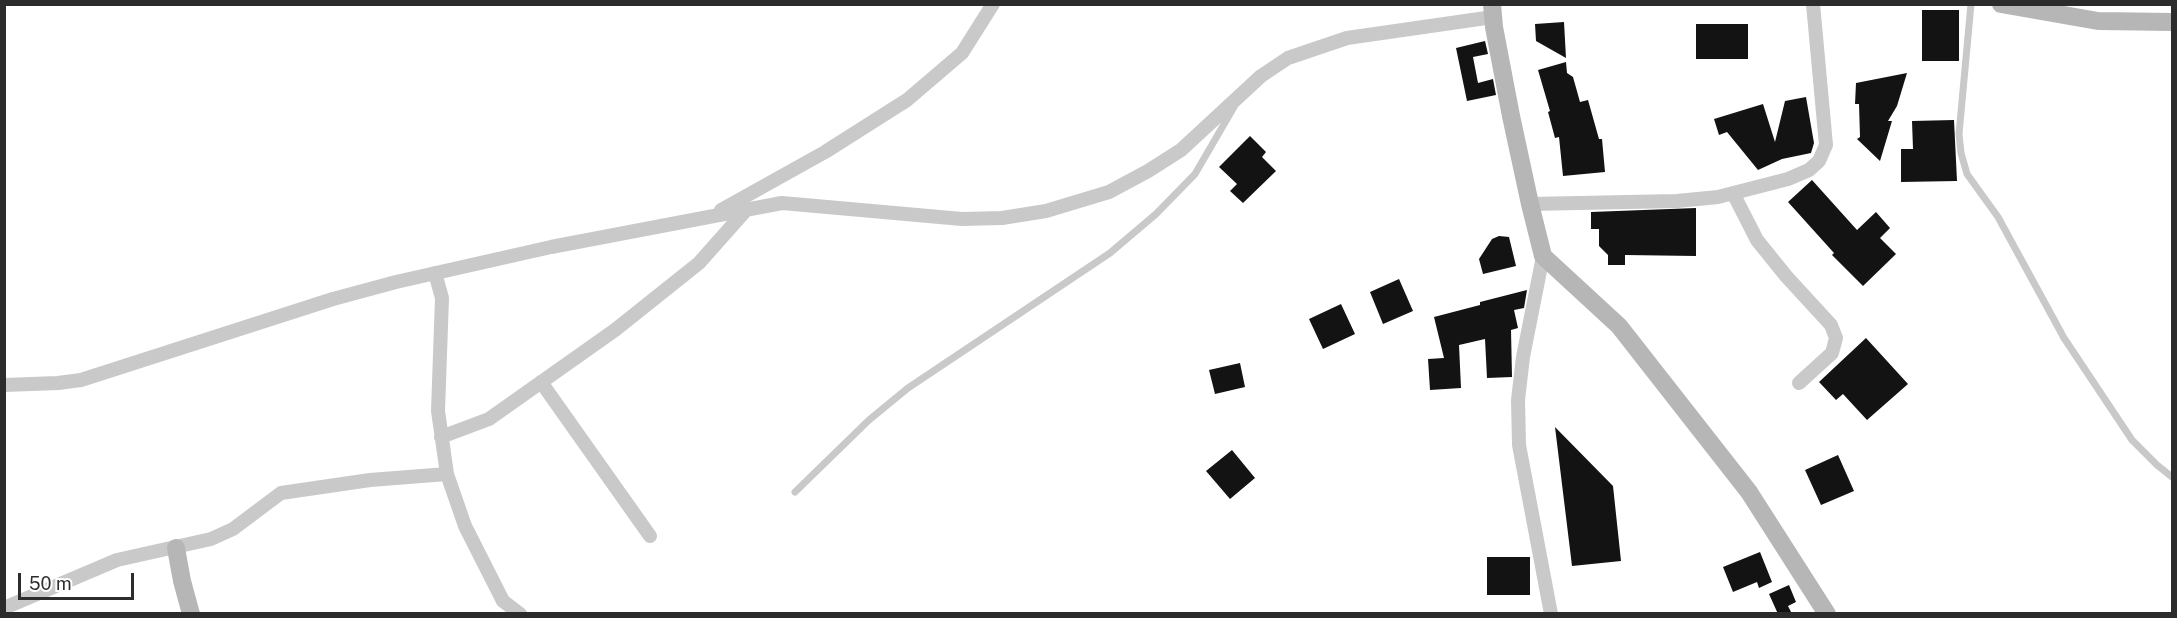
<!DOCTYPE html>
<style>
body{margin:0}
#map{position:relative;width:2177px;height:618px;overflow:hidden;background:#fff;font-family:"Public Sans",sans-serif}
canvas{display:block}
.frame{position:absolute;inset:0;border:6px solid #2c2c2c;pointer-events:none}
.scale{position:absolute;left:18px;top:573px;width:116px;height:27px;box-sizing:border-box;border:3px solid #2c2c2c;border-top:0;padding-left:8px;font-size:18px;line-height:21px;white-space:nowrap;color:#2c2c2c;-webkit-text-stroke:4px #fff;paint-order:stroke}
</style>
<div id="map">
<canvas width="2177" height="618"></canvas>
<div class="frame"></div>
<div class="scale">50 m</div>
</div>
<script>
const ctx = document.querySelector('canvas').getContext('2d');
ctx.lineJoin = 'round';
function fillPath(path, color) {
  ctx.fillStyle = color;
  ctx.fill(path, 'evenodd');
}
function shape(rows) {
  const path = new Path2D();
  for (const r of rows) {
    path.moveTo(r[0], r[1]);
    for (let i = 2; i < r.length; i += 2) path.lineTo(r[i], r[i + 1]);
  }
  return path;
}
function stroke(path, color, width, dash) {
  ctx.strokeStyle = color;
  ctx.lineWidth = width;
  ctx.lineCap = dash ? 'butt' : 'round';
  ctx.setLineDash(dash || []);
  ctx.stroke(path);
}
fillPath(shape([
 [1922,10,1959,10,1959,61,1922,61],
 [1564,22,1566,58,1536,41,1535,24],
 [1696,24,1748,24,1748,59,1696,59],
 [1485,41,1488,54,1473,57,1478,83,1493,79,1496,95,1467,101,1456,48],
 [1566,62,1567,73,1573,77,1580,102,1588,100,1599,139,1602,139,1605,172,1563,176,1559,137,1555,138,1548,112,1550,111,1538,70],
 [1907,73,1897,106,1888,121,1892,121,1880,161,1857,139,1860,137,1859,104,1855,104,1856,83],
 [1806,97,1814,143,1811,153,1782,159,1758,170,1727,132,1719,135,1714,119,1763,104,1775,142,1785,101],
 [1954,120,1957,181,1901,182,1901,149,1913,149,1912,121],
 [1250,136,1266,152,1262,157,1276,171,1243,203,1230,191,1237,184,1219,167],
 [1812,180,1857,230,1876,212,1890,228,1880,238,1896,254,1863,286,1832,255,1834,253,1788,202],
 [1696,208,1696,256,1625,255,1625,265,1608,265,1608,255,1599,246,1599,229,1591,229,1591,212],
 [1499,236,1509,237,1516,266,1483,274,1479,259,1492,239],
 [1399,279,1413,311,1383,324,1370,292],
 [1527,290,1524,308,1514,310,1518,328,1511,330,1512,377,1487,378,1485,339,1459,345,1461,388,1430,390,1428,359,1444,358,1434,317,1480,305,1480,302],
 [1341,304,1355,334,1323,349,1309,319],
 [1866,338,1908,384,1867,420,1843,394,1836,400,1819,382],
 [1240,363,1245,387,1215,394,1209,370],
 [1555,427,1613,486,1621,561,1572,566],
 [1232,450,1255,478,1230,499,1206,471],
 [1838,455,1854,491,1821,505,1805,470],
 [1760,552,1772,582,1759,588,1757,582,1733,592,1723,567],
 [1487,557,1530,557,1530,595,1487,595],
 [1789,585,1796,602,1788,606,1792,614,1778,614,1769,594]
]), '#131313');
stroke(shape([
 [1971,4,1959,134,1961,153,1967,174,1998,217,2064,338,2132,440,2157,465,2172,477],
 [795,492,869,420,908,388,1110,253,1156,214,1195,174,1234,107]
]), '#c9c9c9', 7);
stroke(shape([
 [1733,193,1757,240,1786,276,1831,325,1836,338,1832,353,1799,383],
 [1530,204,1677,201,1718,197,1788,179,1809,170,1819,161,1826,145,1813,4],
 [721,210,825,152,907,100,962,53,993,4],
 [1543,256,1523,357,1518,400,1519,445,1551,614],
 [435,273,442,298,438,411,447,474,465,526,503,601,520,614],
 [541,382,650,536],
 [4,385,58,383,81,380,333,299,396,282,551,247,782,203,962,219,1002,218,1046,211,1109,192,1148,171,1181,150,1261,76,1288,58,1347,38,1493,17],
 [441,437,489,419,615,330,699,263,746,210],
 [4,608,117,560,211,539,233,529,281,493,370,480,447,474]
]), '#c9c9c9', 14);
stroke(shape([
 [1492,4,1494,27,1511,116,1530,204,1543,256,1619,326,1749,492,1827,614],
 [2001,4,2098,21,2172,22],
 [176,548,182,581,191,614]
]), '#b6b6b6', 18);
</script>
